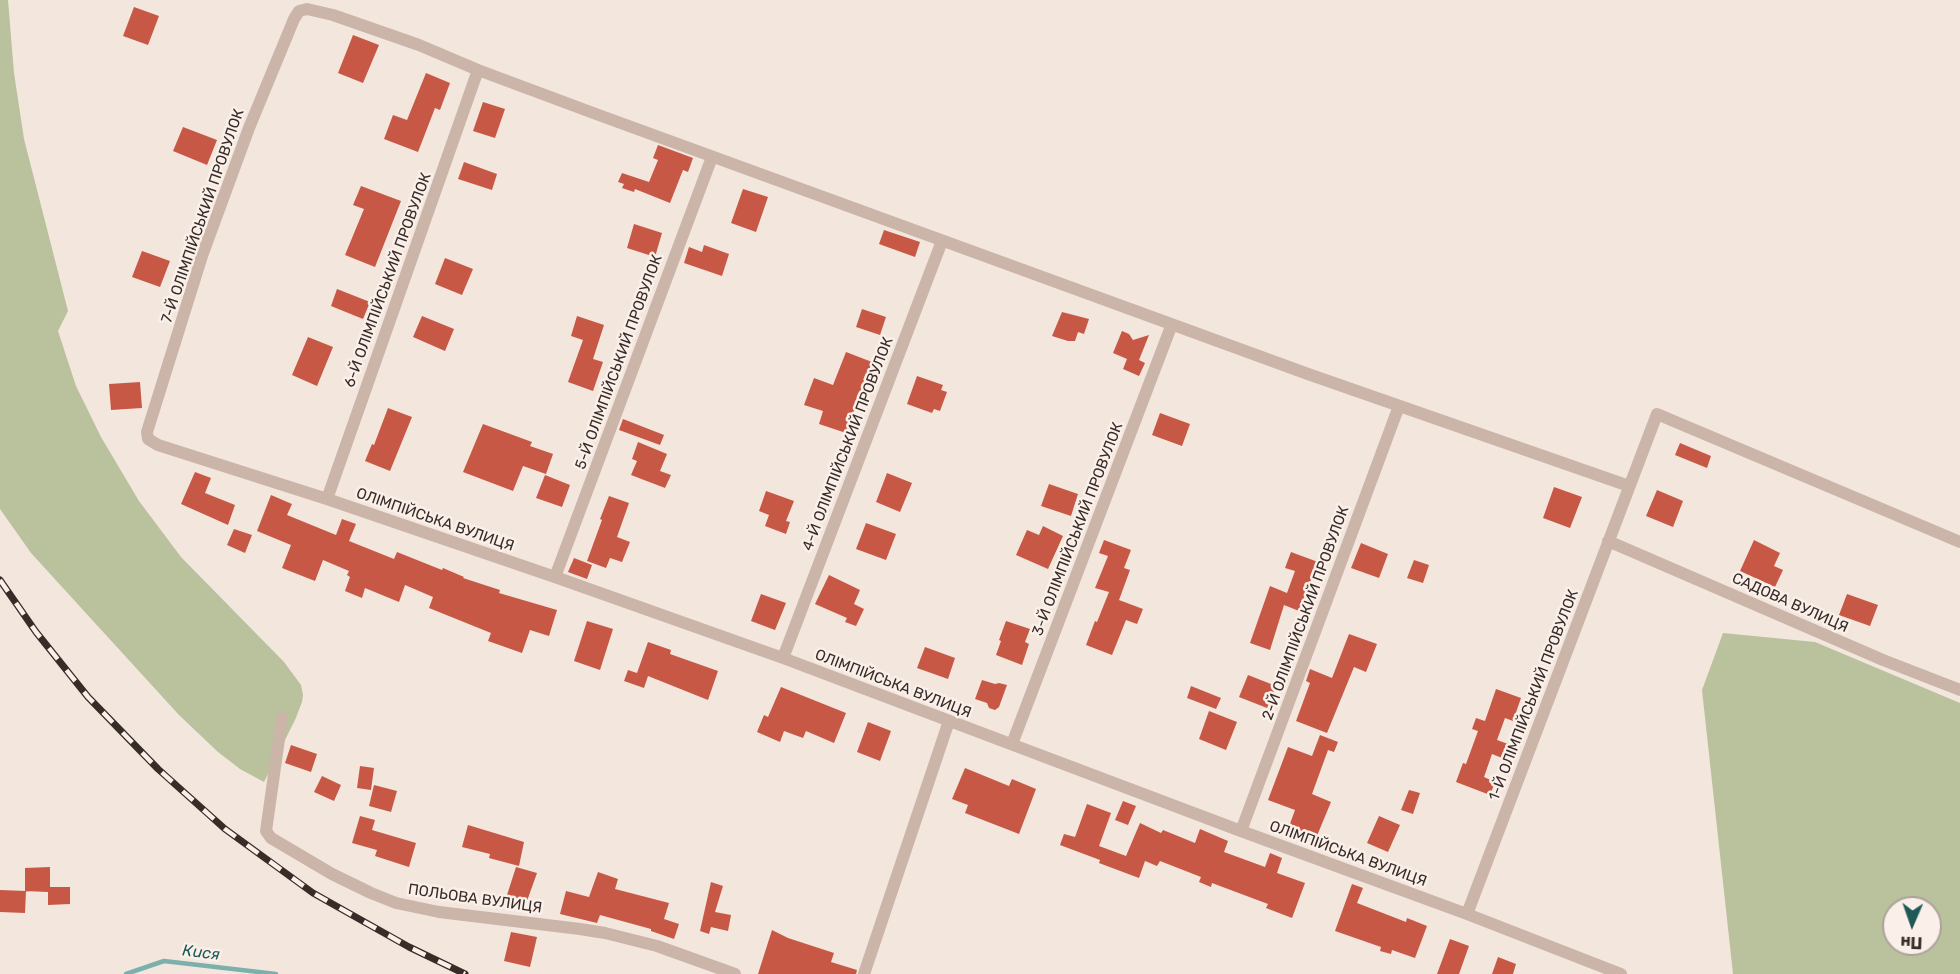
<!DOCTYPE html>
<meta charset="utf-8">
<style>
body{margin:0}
#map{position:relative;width:1960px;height:974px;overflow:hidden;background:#f3e6dd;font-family:Rubik,sans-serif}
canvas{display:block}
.north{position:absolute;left:1882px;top:896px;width:60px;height:60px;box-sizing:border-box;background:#faf0e9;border:2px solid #aca29c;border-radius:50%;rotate:182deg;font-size:16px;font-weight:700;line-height:24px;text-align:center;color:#382c28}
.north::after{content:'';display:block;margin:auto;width:21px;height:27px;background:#1d5a57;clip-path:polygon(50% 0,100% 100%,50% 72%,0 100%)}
</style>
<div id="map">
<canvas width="1960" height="974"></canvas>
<div class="north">Пн</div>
</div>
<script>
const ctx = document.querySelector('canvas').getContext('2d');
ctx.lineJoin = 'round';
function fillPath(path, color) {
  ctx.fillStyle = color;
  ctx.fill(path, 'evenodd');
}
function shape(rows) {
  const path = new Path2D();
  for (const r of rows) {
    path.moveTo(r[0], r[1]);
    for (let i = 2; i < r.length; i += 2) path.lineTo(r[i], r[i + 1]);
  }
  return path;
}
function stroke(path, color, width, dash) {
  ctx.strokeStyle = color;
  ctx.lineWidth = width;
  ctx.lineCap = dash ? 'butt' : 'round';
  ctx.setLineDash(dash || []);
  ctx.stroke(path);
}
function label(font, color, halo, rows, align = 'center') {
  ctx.font = font + ' Rubik,sans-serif';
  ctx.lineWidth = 5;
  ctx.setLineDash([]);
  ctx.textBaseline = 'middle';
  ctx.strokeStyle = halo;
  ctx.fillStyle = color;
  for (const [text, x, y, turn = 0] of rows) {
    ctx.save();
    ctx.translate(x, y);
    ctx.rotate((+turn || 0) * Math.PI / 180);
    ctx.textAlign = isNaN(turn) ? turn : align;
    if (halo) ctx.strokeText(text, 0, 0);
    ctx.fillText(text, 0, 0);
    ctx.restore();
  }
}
fillPath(shape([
 [0,0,8,0,14,73,24,139,68,311,58,331,76,386,101,437,139,501,181,557,284,662,301,685,303,695,302,702,295,720,264,782,240,769,218,752,179,715,31,553,0,509],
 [1723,633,1815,642,1960,703,1960,974,1733,974,1702,690],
 [1894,908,1930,908,1930,944,1894,944]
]), '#b9c29c');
stroke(shape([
 [126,974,164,961,276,974]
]), '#7bb0ad', 4.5);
fillPath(shape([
 [134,7,159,16,148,45,123,36],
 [353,35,379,45,363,83,338,73],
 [426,73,450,83,440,110,435,108,418,152,384,139,393,115,407,120],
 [483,102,505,109,495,138,473,131],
 [183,127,217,140,207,165,173,151],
 [658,145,693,158,688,172,683,170,670,203,635,189,634,192,622,188,624,184,618,182,622,173,649,182,658,160,653,158],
 [464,162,497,174,492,190,458,179],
 [361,186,401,201,375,267,345,255,364,209,353,205],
 [743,189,768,197,756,232,731,223],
 [634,224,662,233,655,257,627,248],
 [884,230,920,242,915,257,879,244],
 [704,245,729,254,722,276,684,263,689,247,702,252],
 [142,251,170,261,160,287,132,277],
 [445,258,473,269,462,295,435,284],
 [337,289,370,302,363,319,331,306],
 [862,309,886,317,880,335,856,327],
 [1062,312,1089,319,1084,334,1078,332,1075,341,1068,341,1052,336],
 [422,316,454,329,445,351,413,337],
 [577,316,604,325,593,359,603,362,593,391,568,382,583,340,571,336],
 [1122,331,1129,334,1133,340,1149,335,1139,360,1145,363,1139,376,1123,369,1127,359,1113,353],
 [308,337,333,347,317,386,292,375],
 [846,352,872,362,846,433,819,424,823,411,804,405,814,378,833,385],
 [917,376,943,385,941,390,947,392,940,411,934,409,932,413,907,404],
 [140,382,142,408,111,410,109,384],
 [388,408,412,417,390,471,365,461,372,444,374,445],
 [1160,413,1190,424,1182,446,1152,435],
 [623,419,664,435,660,445,619,430],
 [483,424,532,442,530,446,553,454,546,474,523,466,513,491,463,472],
 [638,442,667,454,660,471,671,475,665,488,631,475,637,461,632,459],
 [1680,443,1711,456,1707,468,1675,455],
 [195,472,211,478,205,493,235,505,228,525,181,504],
 [887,473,912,483,900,512,876,502],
 [545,475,570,485,562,507,536,498],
 [1049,484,1078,494,1071,516,1041,506],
 [1554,487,1582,497,1570,528,1543,518],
 [1657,490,1683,501,1673,527,1646,516],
 [766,491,794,501,786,521,790,522,786,534,765,526,769,515,759,511],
 [271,495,292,504,287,515,336,535,342,519,356,524,349,541,394,559,397,552,442,570,443,568,464,577,463,578,500,590,499,593,557,610,549,636,530,630,522,653,488,641,491,633,429,608,433,597,405,585,399,602,365,588,362,598,345,591,350,577,347,575,349,571,323,560,315,581,282,568,291,545,257,531],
 [609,496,629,503,617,537,630,542,622,562,610,558,606,568,587,561,602,520,600,519],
 [866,523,896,534,886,560,856,549],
 [1043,526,1063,536,1048,569,1016,555,1027,530,1039,535],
 [234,529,252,535,245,553,227,545],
 [1104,540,1131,550,1124,568,1130,570,1119,600,1143,609,1137,624,1126,620,1112,655,1086,645,1095,621,1097,622,1109,592,1095,588,1108,556,1099,553],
 [1754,540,1780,553,1774,566,1783,570,1775,587,1740,571],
 [1361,543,1388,554,1379,578,1351,568],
 [1291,552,1318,562,1299,611,1284,605,1270,650,1250,643,1270,586,1287,593,1295,571,1285,568],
 [574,558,592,565,587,579,568,572],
 [1414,560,1429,565,1423,583,1407,578],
 [829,575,860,590,854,604,864,609,856,626,845,622,847,618,815,604],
 [761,594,786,603,775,630,751,621],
 [1847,594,1878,605,1870,626,1839,615],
 [587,621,613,629,600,670,574,661],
 [1006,621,1030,629,1025,642,1029,644,1022,665,996,655,1001,641,999,640],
 [1349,634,1377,644,1366,672,1354,667,1327,733,1296,721,1310,683,1306,681,1310,669,1332,678],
 [648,642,671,650,670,654,718,671,708,700,648,676,644,688,624,681,628,670,637,673],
 [925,647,955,658,948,679,917,668],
 [1248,675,1276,686,1267,708,1239,697],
 [982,680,995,684,999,683,1007,685,999,707,995,710,989,708,987,703,975,699],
 [1191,686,1221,698,1216,709,1187,698],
 [781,687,846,713,834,743,806,731,803,738,784,731,780,742,757,732,764,715,768,717],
 [1496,689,1521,698,1513,721,1505,718,1497,740,1508,744,1502,758,1492,754,1484,777,1495,782,1490,795,1456,782,1463,763,1466,764,1478,731,1472,729,1476,718,1485,721],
 [1209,711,1237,722,1226,750,1199,739],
 [868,722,891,731,880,761,857,752],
 [1320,735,1338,742,1334,752,1328,750,1312,794,1331,802,1314,843,1287,832,1295,810,1268,800,1288,747,1312,756],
 [291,745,317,754,311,772,285,763],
 [360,766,374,768,371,790,357,788],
 [965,768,1009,786,1012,779,1036,789,1019,834,965,813,968,805,952,799],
 [322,776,341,785,334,801,314,792],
 [374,785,397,791,391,812,369,806],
 [1409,790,1420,793,1413,814,1401,810],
 [1123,801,1136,806,1128,825,1115,820],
 [1087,804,1111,813,1099,846,1126,856,1140,823,1161,833,1163,830,1195,843,1200,829,1228,841,1224,852,1265,867,1270,853,1282,858,1277,873,1305,883,1292,918,1266,908,1268,904,1212,883,1211,887,1199,882,1201,877,1160,861,1157,866,1145,861,1139,878,1099,863,1100,860,1060,845,1064,834,1075,837],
 [360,816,375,820,372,830,416,843,409,867,375,856,377,850,352,843],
 [1379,816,1400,825,1388,852,1367,843],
 [468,825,524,842,519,866,489,858,490,854,462,847],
 [50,867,50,887,70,887,70,904,48,905,48,892,25,891,25,868],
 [516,867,537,873,527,901,507,895],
 [598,872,618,879,615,889,669,903,664,919,679,924,674,939,651,931,651,929,600,915,597,923,560,914,566,891,589,897],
 [711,882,723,886,715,912,731,915,728,931,711,927,709,934,700,931],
 [1352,884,1363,888,1357,903,1406,922,1407,918,1427,926,1415,958,1392,950,1391,954,1380,951,1381,947,1335,931],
 [0,890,26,891,25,913,0,912],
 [772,930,788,938,834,953,831,962,857,970,856,974,758,974],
 [511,932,537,937,530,967,504,961],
 [1450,939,1469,946,1459,974,1437,974],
 [1498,957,1516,964,1513,974,1492,974]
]), '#c75846');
stroke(shape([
 [327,499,478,70],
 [1608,541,1883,660,1960,690],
 [555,577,712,157],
 [783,658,942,241],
 [282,718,266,831,271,838,332,874,371,893,396,903,439,912,580,929,605,933,657,946,735,974],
 [1012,744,1172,324],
 [1241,831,1399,406],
 [1467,914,1657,414,1960,542],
 [864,974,949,721],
 [1621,974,1467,914,1241,831,783,658,555,577,327,499,158,445,148,439,147,432,202,256,249,128,294,19,299,11,307,9,333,15,419,45,478,70,596,114,1308,374,1629,486]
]), '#cbb4a8', 12);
const rail = shape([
 [0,580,36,632,88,697,158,769,225,829,313,893,409,947,465,974]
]);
stroke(rail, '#382c28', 7);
stroke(rail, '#faf0e9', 4.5, [14]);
label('15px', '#382c28', '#faf0e9', [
 ["7-Й ОЛІМПІЙСЬКИЙ ПРОВУЛОК",203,216,-71],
 ["6-Й ОЛІМПІЙСЬКИЙ ПРОВУЛОК",388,280,-70],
 ["5-Й ОЛІМПІЙСЬКИЙ ПРОВУЛОК",619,362,-70],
 ["4-Й ОЛІМПІЙСЬКИЙ ПРОВУЛОК",848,444,-69],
 ["ОЛІМПІЙСЬКА ВУЛИЦЯ",435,520,19],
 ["3-Й ОЛІМПІЙСЬКИЙ ПРОВУЛОК",1078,529,-69],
 ["САДОВА ВУЛИЦЯ",1790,603,24],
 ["2-Й ОЛІМПІЙСЬКИЙ ПРОВУЛОК",1306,613,-70],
 ["ОЛІМПІЙСЬКА ВУЛИЦЯ",893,684,21],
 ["1-Й ОЛІМПІЙСЬКИЙ ПРОВУЛОК",1534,695,-69],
 ["ОЛІМПІЙСЬКА ВУЛИЦЯ",1348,854,20],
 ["ПОЛЬОВА ВУЛИЦЯ",475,899,8]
]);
label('italic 16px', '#1d5a57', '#faf0e9', [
 ["Кися",201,953,7]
]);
</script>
